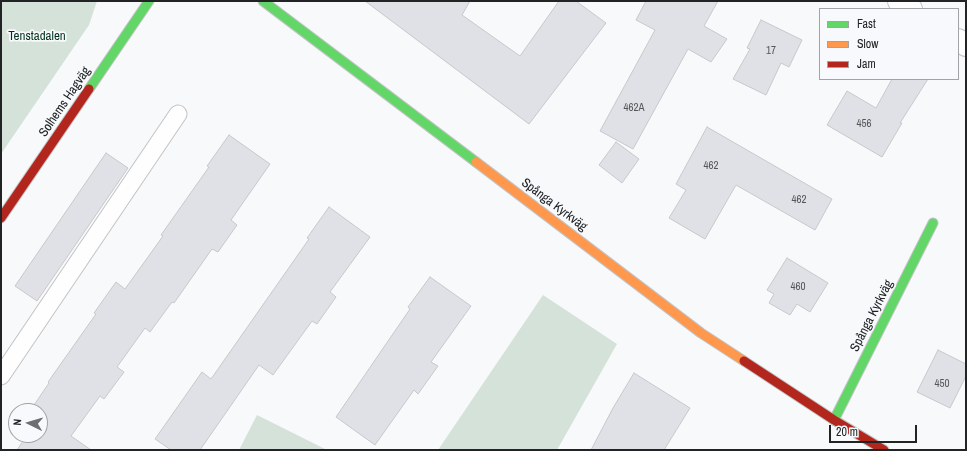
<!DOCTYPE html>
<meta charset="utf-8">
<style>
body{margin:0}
#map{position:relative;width:967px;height:451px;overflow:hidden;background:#f8f9fb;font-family:"Archivo Narrow",sans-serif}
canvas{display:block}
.frame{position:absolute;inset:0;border:2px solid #222324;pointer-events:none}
.legend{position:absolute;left:819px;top:8px;width:140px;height:72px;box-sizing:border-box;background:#f7f9fc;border:1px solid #a2a3a6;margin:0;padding:5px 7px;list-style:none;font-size:12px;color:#222324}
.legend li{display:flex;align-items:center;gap:8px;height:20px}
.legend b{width:20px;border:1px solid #a2a3a6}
.north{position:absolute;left:8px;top:403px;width:40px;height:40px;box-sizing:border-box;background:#f7f9fc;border:1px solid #a2a3a6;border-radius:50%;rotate:275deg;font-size:11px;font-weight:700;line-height:16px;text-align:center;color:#222324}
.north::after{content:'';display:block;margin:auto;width:14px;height:18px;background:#6d6e6f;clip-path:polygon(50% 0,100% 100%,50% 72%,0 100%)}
.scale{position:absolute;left:829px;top:425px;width:88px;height:18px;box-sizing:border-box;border:2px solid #222324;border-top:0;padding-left:5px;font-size:12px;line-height:14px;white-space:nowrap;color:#222324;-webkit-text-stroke:3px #f7f9fc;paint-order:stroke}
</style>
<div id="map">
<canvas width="967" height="451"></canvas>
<div class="frame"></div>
<ul class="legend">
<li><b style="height:5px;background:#63d668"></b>Fast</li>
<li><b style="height:5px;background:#ff974d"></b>Slow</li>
<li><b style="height:5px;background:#b3261e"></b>Jam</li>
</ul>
<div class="north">N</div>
<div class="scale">20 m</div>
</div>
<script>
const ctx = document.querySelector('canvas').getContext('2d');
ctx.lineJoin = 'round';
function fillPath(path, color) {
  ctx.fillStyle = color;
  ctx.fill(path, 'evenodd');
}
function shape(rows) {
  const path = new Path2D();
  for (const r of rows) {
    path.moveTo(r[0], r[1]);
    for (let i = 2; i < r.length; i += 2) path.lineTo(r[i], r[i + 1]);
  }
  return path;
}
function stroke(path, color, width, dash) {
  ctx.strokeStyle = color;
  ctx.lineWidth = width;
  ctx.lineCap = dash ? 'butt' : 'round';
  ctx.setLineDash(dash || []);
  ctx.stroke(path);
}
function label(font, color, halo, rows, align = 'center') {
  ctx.font = font + ' "Archivo Narrow",sans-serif';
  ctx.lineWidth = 3.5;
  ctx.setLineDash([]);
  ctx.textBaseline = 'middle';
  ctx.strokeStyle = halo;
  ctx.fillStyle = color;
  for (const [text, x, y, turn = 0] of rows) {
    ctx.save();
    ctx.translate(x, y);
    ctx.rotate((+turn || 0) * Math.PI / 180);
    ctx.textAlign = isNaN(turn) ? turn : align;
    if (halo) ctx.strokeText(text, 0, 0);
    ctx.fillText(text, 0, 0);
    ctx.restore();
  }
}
fillPath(shape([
 [1,1,97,1,89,25,1,154],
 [543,295,617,344,557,450,438,450],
 [257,415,327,450,239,450]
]), '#d4e2da');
const building = shape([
 [365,1,470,1,462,15,520,56,559,1,576,1,606,23,529,124,365,1],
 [646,1,718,1,704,26,727,39,711,62,688,49,633,149,600,131,655,30,636,20,646,1],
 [761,20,802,40,789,67,781,63,766,95,733,79,750,49,747,48,761,20],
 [892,79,928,79,900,123,902,123,882,157,827,125,847,91,876,108,892,79],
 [707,127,832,199,815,230,736,185,705,239,669,218,686,190,676,184,707,127],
 [229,135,270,164,231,220,237,225,218,252,212,249,174,303,172,302,150,332,145,328,117,367,124,372,104,399,100,396,71,436,91,450,17,450,27,435,40,435,40,411,30,411,49,383,48,382,96,314,94,313,116,282,125,289,163,236,161,235,209,167,207,166,229,135],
 [616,142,639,159,622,183,599,165,616,142],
 [106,153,128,168,37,301,15,286,106,153],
 [329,207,370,237,330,292,336,297,317,324,312,321,273,375,259,365,200,450,171,450,155,439,202,372,211,379,309,239,307,238,329,207],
 [787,258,828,283,810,312,797,304,790,315,769,303,774,294,767,290,787,258],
 [430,277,471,306,431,362,438,366,418,394,414,390,375,445,336,417,410,309,408,307,430,277],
 [938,350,966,364,966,376,950,408,917,392,938,350],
 [634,373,690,408,664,450,591,450,613,408,634,373]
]);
fillPath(building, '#e0e1e6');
stroke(building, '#c8c8ca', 1);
const lane = shape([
 [1,376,178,114]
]);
const street = shape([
 [899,1,911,9],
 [958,40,966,45]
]);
const fast = shape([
 [263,1,476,162],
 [89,89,149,1],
 [834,420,933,223]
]);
const slow = shape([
 [476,162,701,333,744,361]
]);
const jam = shape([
 [1,218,89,89],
 [744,361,834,420,884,450]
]);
stroke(lane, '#c2c3c4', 19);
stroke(street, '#c2c3c4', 24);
stroke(fast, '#c2c3c4', 11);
stroke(slow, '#c2c3c4', 11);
stroke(jam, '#c2c3c4', 11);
stroke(lane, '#fefefe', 17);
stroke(street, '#fefefe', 22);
stroke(fast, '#63d668', 9);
stroke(slow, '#ff974d', 9);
stroke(jam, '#b3261e', 9);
label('11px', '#565659', null, [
 ["17",771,51],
 ["462A",634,108],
 ["456",864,124],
 ["462",711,166],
 ["462",799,200],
 ["460",798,287],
 ["450",942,384]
]);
label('13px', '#00331a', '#f7f9fc', [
 ["Tenstadalen",37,37]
]);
label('13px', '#222324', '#f7f9fc', [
 ["Solhems Hagväg",65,102,-56],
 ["Spånga Kyrkväg",554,205,37],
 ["Spånga Kyrkväg",872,316,-63]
]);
</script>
